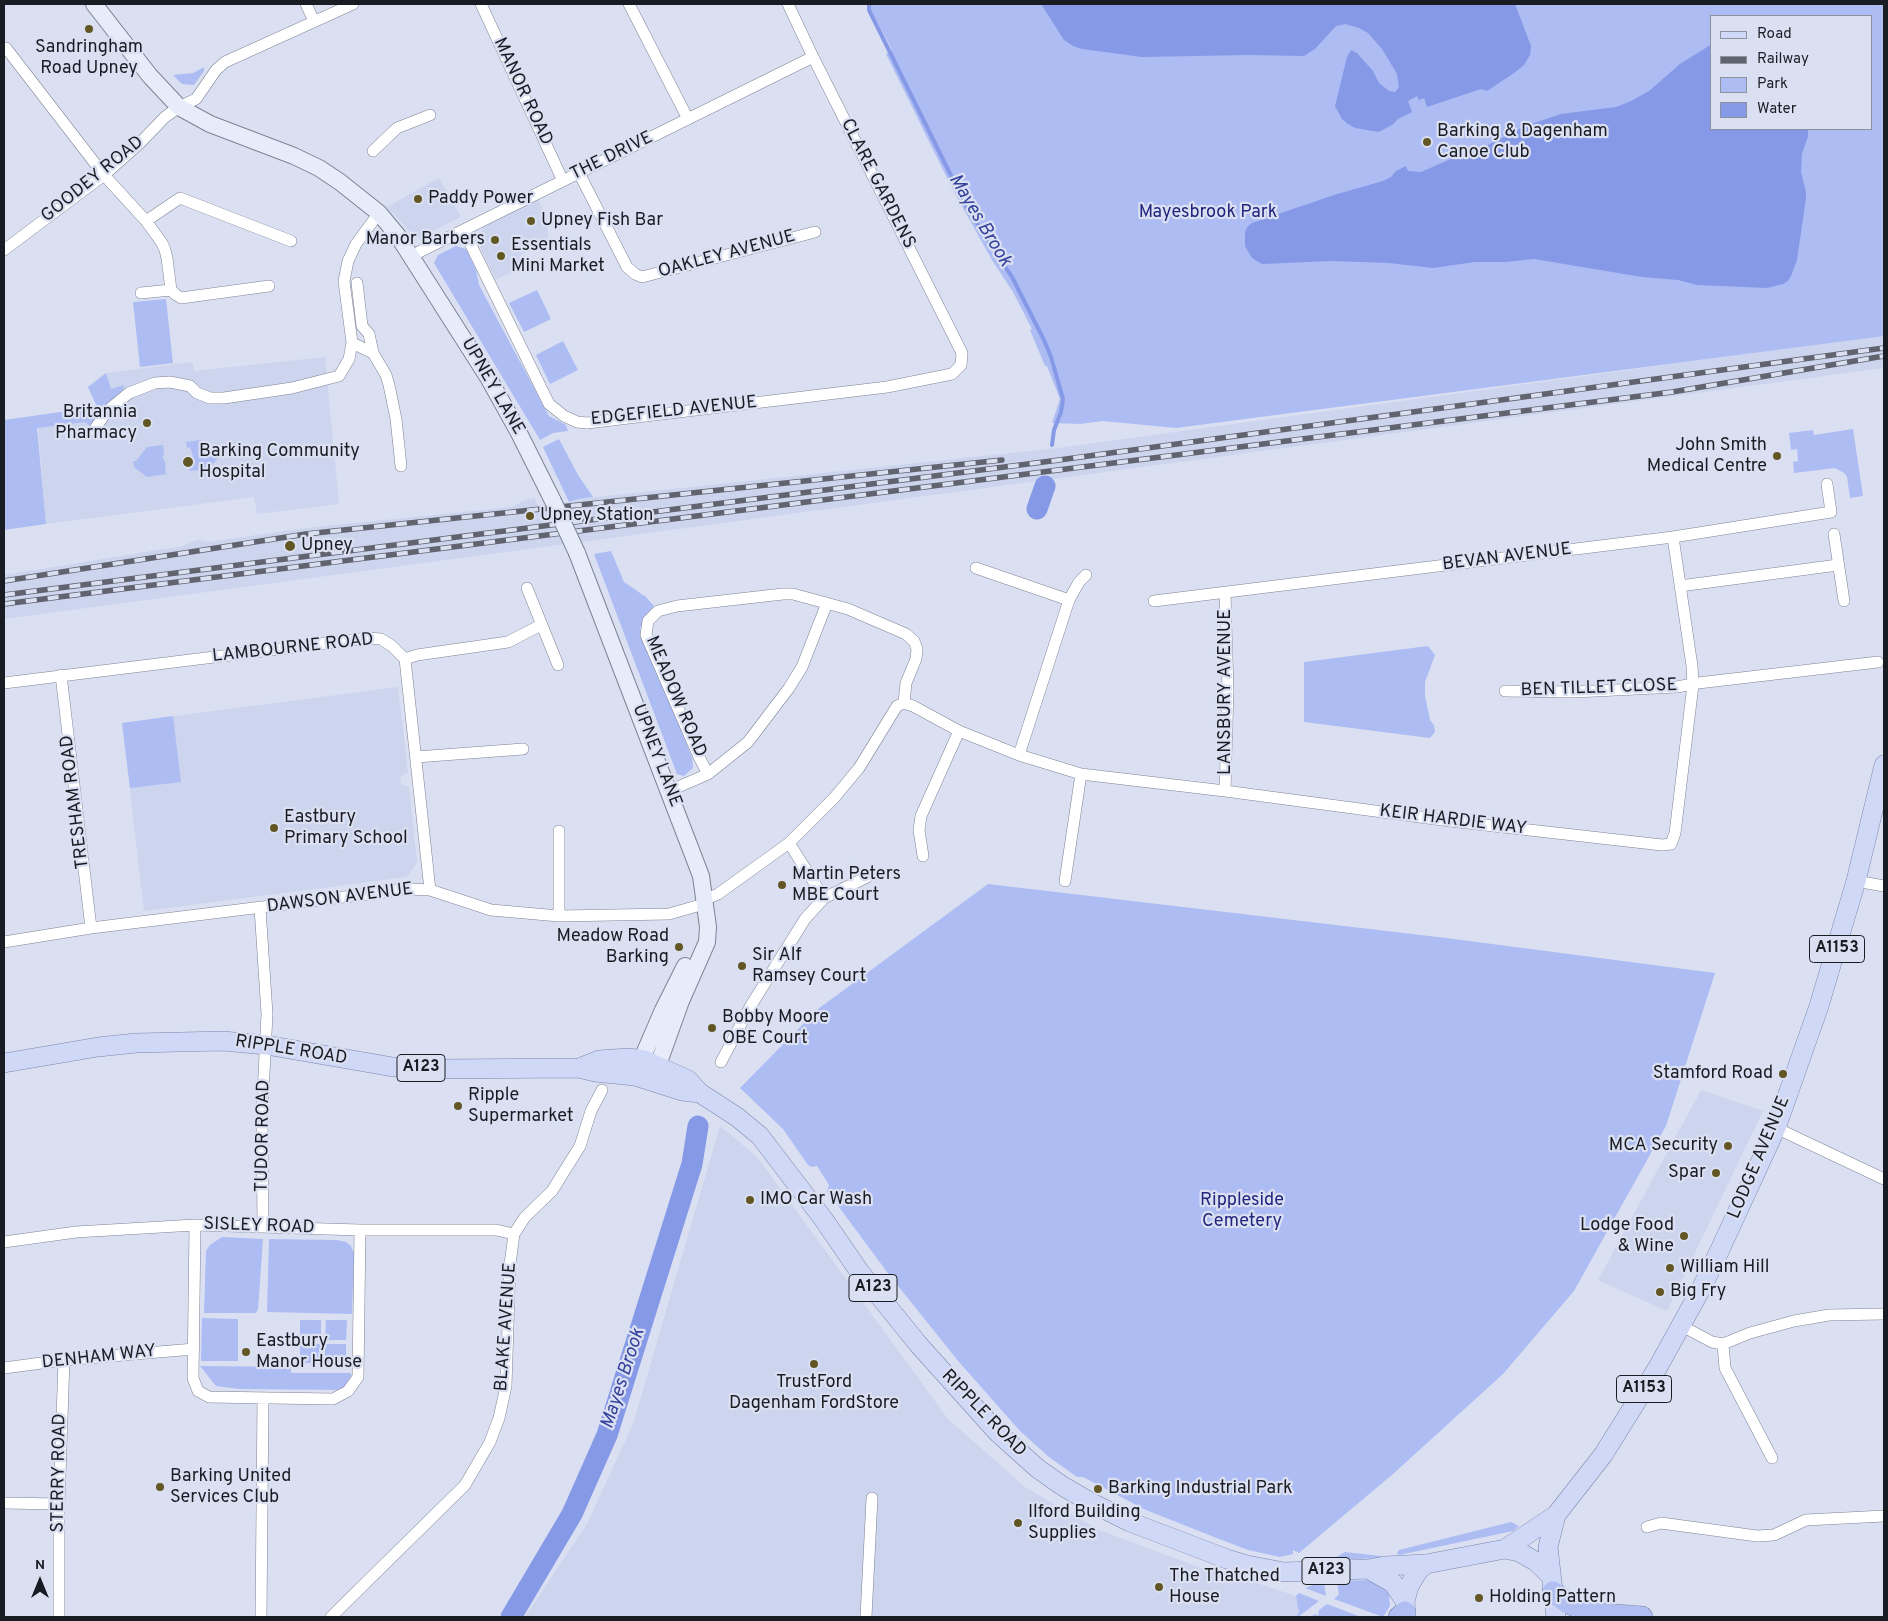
<!DOCTYPE html>
<style>
body{margin:0}
#map{position:relative;width:1888px;height:1621px;overflow:hidden;background:#dae0f2;font-family:Overpass,sans-serif}
canvas{display:block}
.frame{position:absolute;inset:0;border:5px solid #1a1c23;pointer-events:none}
.legend{position:absolute;left:1710px;top:15px;width:162px;height:115px;box-sizing:border-box;background:#dae0f2;border:1px solid #8d929f;margin:0;padding:6px 9px;list-style:none;font-size:15px;color:#1a1c23}
.legend li{display:flex;align-items:center;gap:10px;height:25px}
.legend b{width:25px;border:1px solid #8d929f}
.north{position:absolute;left:15px;top:1556px;width:50px;height:50px;-webkit-text-stroke:4px #dae0f2;paint-order:stroke;rotate:0deg;font-size:14px;font-weight:700;line-height:20px;text-align:center;color:#1a1c23}
.north::after{content:'';display:block;margin:auto;width:18px;height:22px;background:#1a1c23;clip-path:polygon(50% 0,100% 100%,50% 72%,0 100%)}
</style>
<div id="map">
<canvas width="1888" height="1621"></canvas>
<div class="frame"></div>
<ul class="legend">
<li><b style="height:6px;background:#d0d8f7"></b>Road</li>
<li><b style="height:6px;background:#61646f"></b>Railway</li>
<li><b style="height:14px;background:#adbcf3"></b>Park</li>
<li><b style="height:14px;background:#8699e7"></b>Water</li>
</ul>
<div class="north">N</div>
</div>
<script>
const ctx = document.querySelector('canvas').getContext('2d');
ctx.lineJoin = 'round';
function fillPath(path, color) {
  ctx.fillStyle = color;
  ctx.fill(path, 'evenodd');
}
function shape(rows) {
  const path = new Path2D();
  for (const r of rows) {
    path.moveTo(r[0], r[1]);
    for (let i = 2; i < r.length; i += 2) path.lineTo(r[i], r[i + 1]);
  }
  return path;
}
function stroke(path, color, width, dash) {
  ctx.strokeStyle = color;
  ctx.lineWidth = width;
  ctx.lineCap = dash ? 'butt' : 'round';
  ctx.setLineDash(dash || []);
  ctx.stroke(path);
}
function label(font, color, halo, rows, align = 'center') {
  ctx.font = font + ' Overpass,sans-serif';
  ctx.lineWidth = 4.5;
  ctx.setLineDash([]);
  ctx.textBaseline = 'middle';
  ctx.strokeStyle = halo;
  ctx.fillStyle = color;
  for (const [text, x, y, turn = 0] of rows) {
    ctx.save();
    ctx.translate(x, y);
    ctx.rotate((+turn || 0) * Math.PI / 180);
    ctx.textAlign = isNaN(turn) ? turn : align;
    if (halo) ctx.strokeText(text, 0, 0);
    ctx.fillText(text, 0, 0);
    ctx.restore();
  }
}
fillPath(shape([
 [439,178,461,217,419,238,413,235,387,207],
 [538,199,547,219,548,241,519,256,523,266,496,280,479,245,478,238,483,227],
 [1884,335,1884,368,4,619,4,575,183,546,197,540,208,542,306,528,512,507,529,498,531,500,534,498,538,506,569,502,578,499,1058,448],
 [325,357,339,504,257,514,254,497,46,524,37,415,97,407,88,387,106,373,192,362,194,371],
 [398,687,408,772,400,777,401,784,409,787,417,862,407,877,144,911,122,723],
 [1701,1090,1763,1111,1667,1311,1598,1280],
 [720,1126,757,1157,948,1419,1025,1487,1099,1530,1209,1571,1214,1569,1296,1596,1299,1612,1296,1617,525,1617,587,1524,633,1424]
]), '#ccd4ee');
fillPath(shape([
 [868,4,1884,4,1884,336,1176,428,1103,421,1080,424,1052,423,1060,399,1047,366,1045,366,1030,330,1032,329,1013,292,992,260,953,190,886,54,892,50],
 [1712,16,1872,16,1872,129,1712,129],
 [204,67,204,71,194,85,182,84,173,75,193,73],
 [456,246,466,249,476,270,479,285,549,416,566,425,568,431,553,433,540,440,434,263,438,255],
 [537,290,551,319,524,332,509,303],
 [166,299,173,363,140,367,133,302],
 [563,341,578,370,550,384,536,355],
 [106,373,111,389,124,385,123,390,99,411,90,426,85,422,37,428,46,524,4,530,4,420,97,407,88,387],
 [1853,429,1863,496,1850,498,1847,477,1844,473,1835,468,1794,473,1793,462,1798,461,1797,449,1791,450,1789,433,1813,430,1814,435],
 [559,439,578,475,593,497,578,499,569,502,543,447],
 [201,440,215,451,219,450,220,455,209,469,190,471,188,458,193,456,190,447,187,448,186,442],
 [163,445,164,455,162,456,165,462,166,474,147,477,134,467,133,461,136,461,147,447],
 [611,551,624,582,646,597,654,606,645,616,640,629,692,757,693,768,684,776,677,774,594,554],
 [1428,646,1435,655,1425,682,1425,696,1430,720,1434,725,1435,732,1430,738,1304,722,1304,662],
 [173,716,181,782,130,788,122,723],
 [988,884,1446,938,1715,973,1666,1126,1574,1291,1503,1374,1393,1474,1299,1553,1293,1550,1293,1554,1280,1557,1248,1550,1214,1537,1146,1510,1083,1477,1077,1477,1049,1457,1020,1431,1005,1414,959,1362,890,1276,827,1191,829,1185,817,1166,812,1167,808,1165,783,1129,740,1088,818,1009],
 [222,1237,263,1239,258,1309,256,1313,204,1313,206,1251,210,1245],
 [269,1239,337,1240,346,1242,351,1246,354,1253,352,1314,267,1312],
 [202,1318,238,1319,238,1361,201,1361],
 [300,1320,321,1320,321,1340,300,1340],
 [326,1320,347,1320,346,1340,325,1340],
 [300,1343,321,1344,321,1363,300,1363],
 [325,1344,346,1344,346,1363,325,1363],
 [200,1366,291,1367,291,1373,351,1373,352,1381,346,1390,240,1389,216,1386],
 [1511,1522,1519,1526,1513,1531,1399,1555,1397,1553,1399,1550],
 [1345,1552,1381,1556,1381,1558,1331,1560],
 [1369,1580,1376,1581,1389,1594,1390,1606,1383,1617,1334,1599,1339,1594,1337,1581],
 [1321,1582,1324,1583,1326,1596,1305,1588],
 [1299,1593,1319,1601,1298,1617,1296,1617,1299,1612,1296,1596],
 [1327,1604,1361,1617,1311,1617,1315,1614,1318,1616,1319,1610]
]), '#adbcf3');
fillPath(shape([
 [1041,4,1515,4,1531,46,1530,55,1524,65,1514,73,1487,91,1481,89,1427,107,1424,98,1419,100,1417,96,1408,101,1412,112,1398,119,1392,125,1379,132,1355,128,1348,124,1342,119,1335,106,1347,57,1351,50,1357,53,1373,71,1379,83,1389,91,1395,92,1399,87,1397,74,1382,49,1368,33,1359,28,1345,24,1336,26,1315,49,1304,56,1248,55,1142,57,1082,49,1073,46,1064,40],
 [1712,44,1712,129,1808,129,1808,137,1802,153,1801,172,1806,192,1806,198,1797,260,1791,276,1788,281,1783,284,1767,288,1697,285,1678,280,1642,277,1534,259,1506,262,1475,262,1433,268,1389,263,1331,261,1262,264,1252,258,1245,246,1245,232,1248,226,1252,223,1334,195,1383,181,1391,177,1396,171,1406,166,1408,171,1421,172,1453,158,1480,149,1525,126,1561,114,1616,107,1631,101,1649,91,1680,64]
]), '#8699e7');
stroke(shape([
 [869,4,869,10,967,208,1012,277,1044,340,1051,357,1063,399,1061,412,1054,430,1052,445]
]), '#8699e7', 4);
stroke(shape([
 [1037,509,1045,486],
 [511,1617,572,1514,607,1435,692,1164,698,1126]
]), '#8699e7', 21);
const street = shape([
 [306,4,314,21],
 [481,4,563,181],
 [629,4,688,119],
 [4,50,6,48,104,175,146,221,162,243,165,250,167,258,171,290,175,294,181,298,269,286],
 [373,151,397,128,430,115],
 [579,173,627,267,635,274,642,277,815,232],
 [146,221,180,198,291,241],
 [464,231,549,404,564,416,577,422,587,423,887,387,952,374,961,365,962,353,813,57,788,4],
 [4,250,104,175,139,144,165,117,179,107,196,99,216,70,225,62,353,4],
 [411,256,813,57],
 [357,283,362,326,369,334,373,353,386,375,389,385,396,419,401,466],
 [141,293,171,290],
 [352,343,373,353],
 [94,430,107,411,129,393,155,383,170,382,190,386,197,393,210,398,224,398,292,388,339,376,349,359,352,343,344,281,348,261,356,244,379,213],
 [1834,534,1844,601],
 [976,568,1069,600,1019,755],
 [1680,586,1838,565],
 [527,588,558,665],
 [1225,593,1228,690,1225,791],
 [1069,600,1079,582,1086,575],
 [1154,601,1673,537,1831,512,1827,484],
 [405,659,417,655,508,642,541,625],
 [61,675,91,928],
 [4,683,368,638,381,639,392,646,405,659,430,890],
 [1505,691,1574,692,1677,687,1698,683,1878,662],
 [904,703,913,706,959,731,1019,755,1081,774,1225,791,1450,821,1662,845,1671,844,1675,833,1693,685,1692,666,1673,537],
 [416,757,523,749],
 [708,774,700,759,646,635,648,621,658,611,677,606,783,594,793,594,848,609,906,634,914,641,917,649,916,659,906,683,904,703],
 [669,791,708,774,748,742,789,688,802,667,827,603],
 [559,831,559,916],
 [789,843,824,898],
 [923,856,919,830,921,816,959,731],
 [1065,881,1081,774],
 [1856,881,1884,886],
 [704,900,718,894,789,843,834,798,859,768,897,706,904,703],
 [260,908,267,1014,262,1114,263,1227],
 [4,942,91,928,409,889,430,890,491,910,559,916,669,914,704,904],
 [721,1062,750,1007,805,919,824,898,867,877],
 [1776,1128,1884,1179],
 [195,1225,193,1378,198,1391,209,1397,333,1399,348,1391,358,1377,360,1230],
 [4,1242,76,1232,195,1225,360,1230,496,1230,514,1234],
 [1680,1325,1712,1342,1723,1344,1750,1333,1794,1321,1829,1315,1884,1314],
 [1723,1344,1725,1368,1772,1458],
 [4,1368,64,1360,194,1349],
 [4,1503,59,1504],
 [1647,1527,1661,1523,1757,1536,1774,1535,1806,1520,1884,1516],
 [59,1617,59,1504,64,1360],
 [261,1617,263,1398],
 [331,1617,465,1485,490,1442,499,1418,506,1386,510,1264,514,1234,525,1217,552,1191,580,1146,591,1111,602,1090],
 [866,1617,872,1498]
]);
const secondary = shape([
 [94,4,150,76,179,107,210,124,294,156,319,168,340,182,379,213,398,236,489,379,518,431,553,501],
 [577,553,701,876,708,927,707,942,681,1001,658,1065],
 [644,1060,644,1054,663,1010,685,966]
]);
const primary = shape([
 [4,1063,98,1047,136,1043,223,1041,266,1045,393,1067,438,1069,579,1068,595,1072,635,1076,682,1091,700,1093],
 [579,1068,599,1060,628,1058,644,1060,688,1080,700,1093,737,1117,760,1136,824,1220,859,1271,918,1344,997,1432,1037,1468,1061,1485,1090,1502,1130,1522,1227,1559,1247,1565,1284,1572,1368,1569,1385,1566,1426,1564,1505,1549,1519,1552,1535,1561,1550,1575],
 [1556,1515,1548,1547,1556,1617],
 [1505,1549,1556,1515,1603,1455,1658,1367,1701,1289,1718,1254,1776,1128,1819,1006,1856,881,1884,765],
 [1368,1569,1393,1583,1405,1601],
 [1406,1617,1405,1601,1409,1586,1418,1571,1426,1564]
]);
const highway = shape([
 [1553,1592,1568,1603,1584,1610,1604,1614,1642,1617],
 [1399,1617,1405,1612]
]);
stroke(street, '#7e8394', 12);
stroke(secondary, '#7e8394', 18);
stroke(primary, '#7c85a9', 20);
stroke(highway, '#7c85a9', 22);
stroke(street, '#fff', 11);
stroke(secondary, '#e7ecfb', 16);
stroke(primary, '#d0d8f7', 19);
stroke(highway, '#b0bef1', 21);
const rail = shape([
 [4,581,306,534,1002,460],
 [4,595,1059,460,1884,348],
 [4,604,1672,392,1884,356]
]);
stroke(rail, '#61646f', 5.5);
stroke(rail, '#dae0f2', 4, [11]);
const secondaryBridge = shape([
 [553,501,577,553]
]);
stroke(secondaryBridge, '#7e8394', 18, []);
stroke(secondaryBridge, '#e7ecfb', 16);
for (const [x, y, r, color] of [
 [89,29,5,"#625724"],
 [1427,142,5,"#625724"],
 [418,199,5,"#625724"],
 [531,221,5,"#625724"],
 [495,240,5,"#625724"],
 [501,256,5,"#625724"],
 [147,423,5,"#625724"],
 [1777,456,5,"#625724"],
 [188,462,6,"#625724"],
 [530,516,5,"#625724"],
 [290,546,6,"#625724"],
 [274,828,5,"#625724"],
 [782,885,5,"#625724"],
 [679,947,5,"#625724"],
 [742,966,5,"#625724"],
 [712,1028,5,"#625724"],
 [1783,1074,5,"#625724"],
 [458,1106,5,"#625724"],
 [1728,1146,5,"#625724"],
 [1716,1173,5,"#625724"],
 [750,1200,5,"#625724"],
 [1684,1236,5,"#625724"],
 [1670,1268,5,"#625724"],
 [1660,1292,5,"#625724"],
 [246,1352,5,"#625724"],
 [814,1364,5,"#625724"],
 [160,1487,5,"#625724"],
 [1098,1489,5,"#625724"],
 [1018,1523,5,"#625724"],
 [1159,1587,5,"#625724"],
 [1479,1598,5,"#625724"]
]) {
  const dot = new Path2D();
  dot.arc(x, y, r, 0, 2 * Math.PI);
  ctx.fillStyle = color;
  ctx.fill(dot);
  stroke(dot, '#dae0f2', 2);
}
for (const [x, y, w] of [
 [1837,949,55],
 [421,1068,48],
 [873,1288,48],
 [1644,1389,55],
 [1326,1571,48]
]) {
  const box = new Path2D();
  box.roundRect(x - w / 2, y - 13.5, w, 27, 4);
  ctx.fillStyle = '#dae0f2';
  ctx.fill(box);
  stroke(box, '#1a1c23', 1);
}
label('bold 16px', '#1a1c23', null, [
 ["A1153",1837,949],
 ["A123",421,1068],
 ["A123",873,1288],
 ["A1153",1644,1389],
 ["A123",1326,1571]
]);
label('18px', '#1a1c23', '#dae0f2', [
 ["Sandringham",89,48,"center"],
 ["Road Upney",89,69,"center"],
 ["Barking & Dagenham",1437,132],
 ["Canoe Club",1437,153],
 ["Paddy Power",428,199],
 ["Upney Fish Bar",541,221],
 ["Manor Barbers",485,240,"right"],
 ["Essentials",511,246],
 ["Mini Market",511,267],
 ["Britannia",137,413,"right"],
 ["Pharmacy",137,434,"right"],
 ["John Smith",1767,446,"right"],
 ["Medical Centre",1767,467,"right"],
 ["Barking Community",199,452],
 ["Hospital",199,473],
 ["Upney Station",540,516],
 ["Upney",301,546],
 ["Eastbury",284,818],
 ["Primary School",284,839],
 ["Martin Peters",792,875],
 ["MBE Court",792,896],
 ["Meadow Road",669,937,"right"],
 ["Barking",669,958,"right"],
 ["Sir Alf",752,956],
 ["Ramsey Court",752,977],
 ["Bobby Moore",722,1018],
 ["OBE Court",722,1039],
 ["Stamford Road",1773,1074,"right"],
 ["Ripple",468,1096],
 ["Supermarket",468,1117],
 ["MCA Security",1718,1146,"right"],
 ["Spar",1706,1173,"right"],
 ["IMO Car Wash",760,1200],
 ["Lodge Food",1674,1226,"right"],
 ["& Wine",1674,1247,"right"],
 ["William Hill",1680,1268],
 ["Big Fry",1670,1292],
 ["Eastbury",256,1342],
 ["Manor House",256,1363],
 ["TrustFord",814,1383,"center"],
 ["Dagenham FordStore",814,1404,"center"],
 ["Barking United",170,1477],
 ["Services Club",170,1498],
 ["Barking Industrial Park",1108,1489],
 ["Ilford Building",1028,1513],
 ["Supplies",1028,1534],
 ["The Thatched",1169,1577],
 ["House",1169,1598],
 ["Holding Pattern",1489,1598]
], 'left');
label('18px', '#1a1c23', '#dae0f2', [
 ["MANOR ROAD",522,92,65],
 ["THE DRIVE",612,157,-26],
 ["GOODEY ROAD",93,180,-39],
 ["CLARE GARDENS",877,184,63],
 ["OAKLEY AVENUE",727,255,-15],
 ["UPNEY LANE",492,387,60],
 ["EDGEFIELD AVENUE",674,412,-6],
 ["BEVAN AVENUE",1507,558,-7],
 ["LAMBOURNE ROAD",293,649,-6],
 ["BEN TILLET CLOSE",1599,689,-2],
 ["LANSBURY AVENUE",1226,692,-90],
 ["MEADOW ROAD",675,697,67],
 ["UPNEY LANE",656,756,69],
 ["TRESHAM ROAD",76,802,-97],
 ["KEIR HARDIE WAY",1453,821,7],
 ["DAWSON AVENUE",340,899,-7],
 ["RIPPLE ROAD",291,1051,9],
 ["TUDOR ROAD",264,1136,-89],
 ["LODGE AVENUE",1760,1158,-67],
 ["SISLEY ROAD",259,1227,2],
 ["BLAKE AVENUE",507,1327,-86],
 ["DENHAM WAY",99,1358,-6],
 ["RIPPLE ROAD",983,1414,46],
 ["STERRY ROAD",60,1473,-89]
]);
label('18px', '#20257e', '#dae0f2', [
 ["Mayesbrook Park",1208,213],
 ["Rippleside",1242,1201],
 ["Cemetery",1242,1222]
]);
label('italic 19px', '#34419b', '#dae0f2', [
 ["Mayes Brook",979,221,59],
 ["Mayes Brook",624,1379,-72]
]);
</script>
